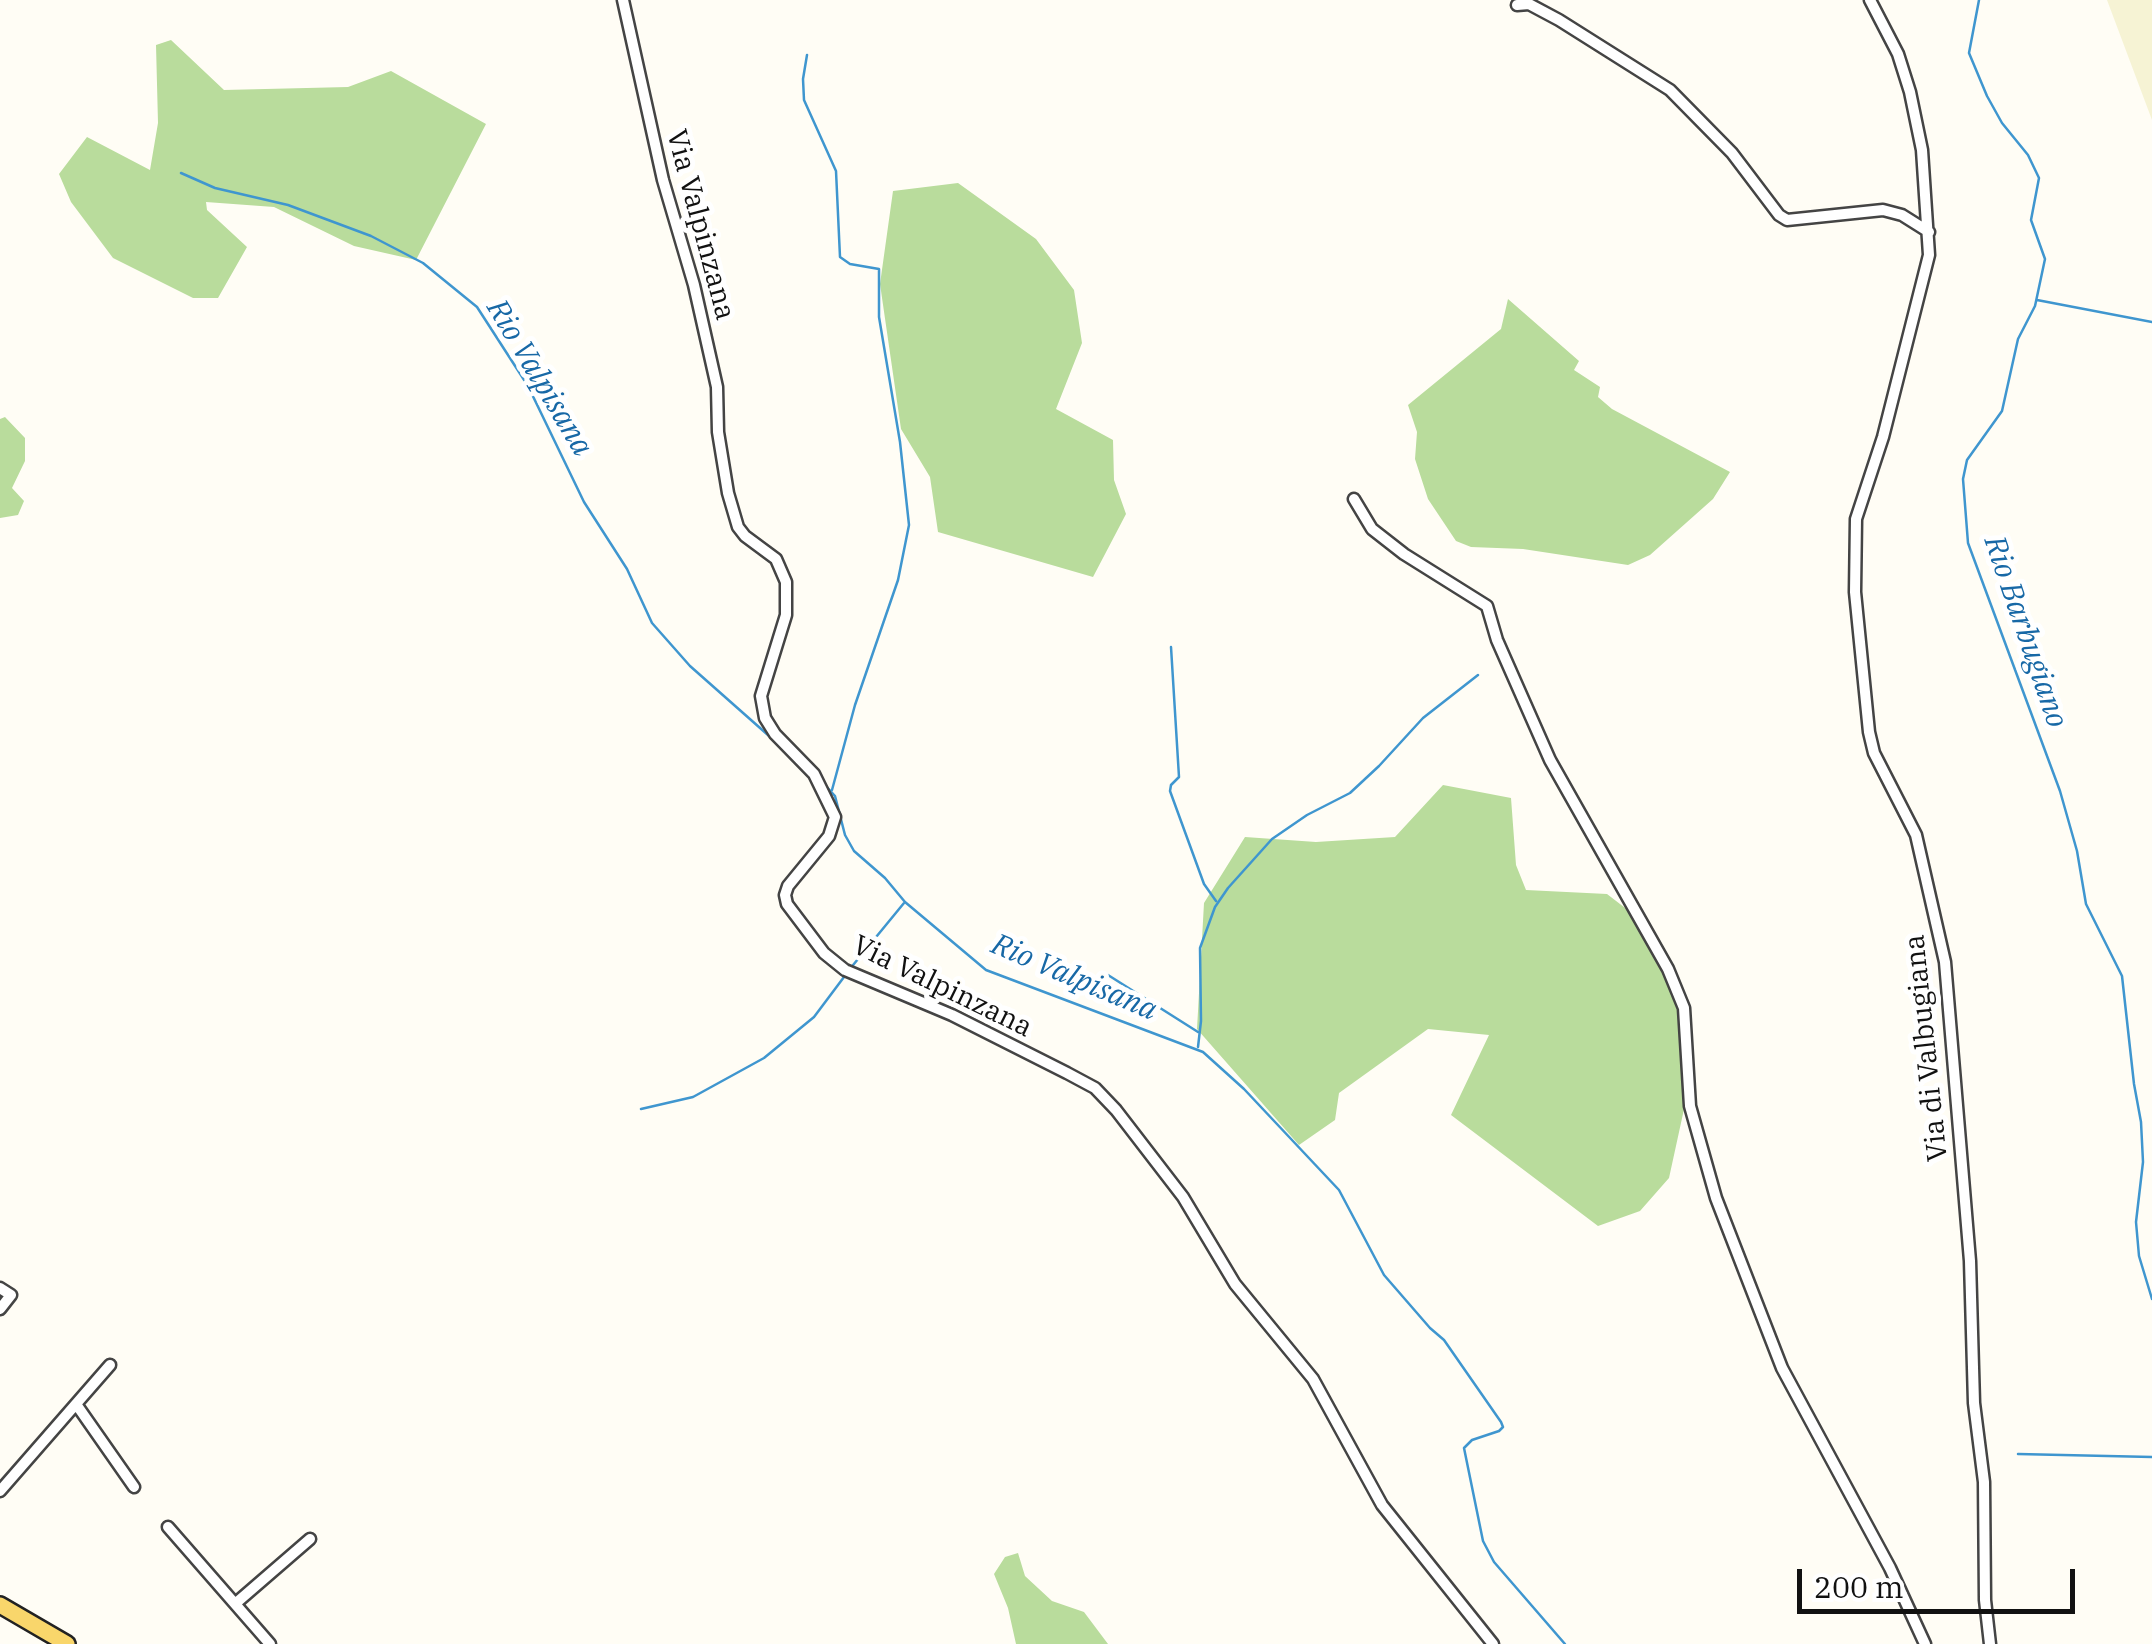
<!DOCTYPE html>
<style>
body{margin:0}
#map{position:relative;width:2152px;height:1644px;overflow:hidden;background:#fffdf5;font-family:"IBM Plex Serif",serif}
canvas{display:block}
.scale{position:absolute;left:1797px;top:1569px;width:278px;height:45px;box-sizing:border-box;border:5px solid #111;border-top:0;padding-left:12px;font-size:30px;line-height:35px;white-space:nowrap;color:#111;-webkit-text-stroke:8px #fff;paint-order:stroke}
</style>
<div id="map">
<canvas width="2152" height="1644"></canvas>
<div class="scale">200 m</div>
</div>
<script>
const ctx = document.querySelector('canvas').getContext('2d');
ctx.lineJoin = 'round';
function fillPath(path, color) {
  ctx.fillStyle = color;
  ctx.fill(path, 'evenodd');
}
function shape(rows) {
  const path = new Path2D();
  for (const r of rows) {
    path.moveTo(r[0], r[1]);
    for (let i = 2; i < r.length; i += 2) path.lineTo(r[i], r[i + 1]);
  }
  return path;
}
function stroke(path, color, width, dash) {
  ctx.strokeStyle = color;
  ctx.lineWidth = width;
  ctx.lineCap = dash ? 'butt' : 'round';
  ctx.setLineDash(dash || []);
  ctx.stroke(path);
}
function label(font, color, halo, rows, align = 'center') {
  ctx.font = font + ' "IBM Plex Serif",serif';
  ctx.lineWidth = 10;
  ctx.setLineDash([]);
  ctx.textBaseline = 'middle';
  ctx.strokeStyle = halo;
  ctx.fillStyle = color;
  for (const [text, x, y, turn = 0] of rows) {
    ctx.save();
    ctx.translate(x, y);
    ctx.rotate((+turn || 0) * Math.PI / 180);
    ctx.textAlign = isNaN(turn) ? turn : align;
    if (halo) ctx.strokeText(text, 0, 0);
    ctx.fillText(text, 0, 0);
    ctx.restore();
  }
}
fillPath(shape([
 [2107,0,2152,0,2152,120]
]), '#f6f3d4');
fillPath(shape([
 [171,40,224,90,348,87,391,71,486,124,416,260,354,246,274,207,206,202,207,210,247,247,218,298,193,298,113,258,71,202,59,174,87,137,150,170,158,123,156,45],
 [958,183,1036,239,1074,290,1082,343,1056,409,1113,440,1114,480,1126,514,1093,577,938,532,930,477,901,429,880,284,893,191],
 [1508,299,1579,361,1574,370,1600,387,1598,397,1612,409,1730,472,1713,499,1650,555,1628,565,1523,549,1471,547,1456,541,1428,499,1415,459,1417,432,1408,405,1501,329],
 [5,417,25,438,25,461,12,488,24,501,18,515,0,518,0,419],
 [1443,785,1511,798,1516,865,1526,890,1607,894,1646,924,1680,1011,1686,1100,1669,1178,1640,1211,1598,1226,1451,1115,1489,1035,1428,1029,1339,1093,1335,1120,1299,1145,1197,1029,1204,903,1245,837,1316,842,1395,837],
 [1018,1553,1025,1576,1052,1601,1084,1612,1108,1644,1016,1644,1008,1608,994,1574,1005,1557]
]), '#b9dc9c');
stroke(shape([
 [1979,0,1969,53,1987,96,2002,123,2028,155,2039,178,2031,220,2045,259,2035,306,2018,339,2002,411,1967,460,1963,479,1968,543,2060,791,2077,851,2086,904,2122,976,2134,1084,2141,1122,2143,1162,2136,1222,2139,1256,2152,1299],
 [807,55,803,79,804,100,836,171,840,257,850,264,879,269,879,317,900,442,909,525,898,580,855,705,832,790],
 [181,173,215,188,288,205,371,236,423,263,477,307,528,386,584,502,627,569,652,623,690,666,777,743],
 [2037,300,2152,322],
 [1171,647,1179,777,1171,785,1170,791,1204,884,1216,901],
 [824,784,835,796,845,835,854,851,885,878,905,902,986,970,1203,1052,1244,1089,1339,1190,1384,1275,1430,1328,1444,1340,1501,1422,1503,1427,1499,1431,1472,1440,1464,1448,1483,1541,1494,1562,1565,1644],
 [849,970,904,903],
 [1108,975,1198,1032],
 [1198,1047,1201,1021,1200,948,1215,907,1228,888,1272,839,1307,815,1350,793,1379,766,1423,718,1478,675],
 [641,1109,693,1097,764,1058,814,1017,844,977],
 [2018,1454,2152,1457]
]), '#3f96cf', 2.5);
const street = shape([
 [623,0,663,180,694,285,717,387,718,432,728,493,738,527,745,536,776,559,786,582,786,615,761,696,765,718,775,734,814,774,835,817,829,836,788,886,785,895,787,904,824,953,845,970,952,1015,1067,1073,1095,1088,1116,1110,1183,1197,1235,1284,1313,1379,1382,1505,1493,1644],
 [1870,0,1898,54,1910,92,1922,150,1929,255,1883,437,1856,519,1855,592,1869,732,1874,753,1916,835,1945,962,1970,1261,1974,1403,1984,1482,1985,1600,1990,1644],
 [1517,5,1529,4,1559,20,1670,90,1732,153,1779,215,1787,220,1883,210,1902,215,1929,232],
 [1354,499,1372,529,1404,554,1487,606,1497,640,1550,760,1668,969,1684,1008,1690,1106,1716,1198,1782,1368,1890,1568,1925,1644],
 [0,1288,11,1295,0,1309],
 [76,1404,134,1487],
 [0,1491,110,1365],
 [168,1527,270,1644],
 [236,1603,310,1539]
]);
const primary = shape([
 [0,1605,67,1644]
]);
stroke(street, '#444', 15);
stroke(primary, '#222', 20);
stroke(street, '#fff', 10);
stroke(primary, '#f9d66b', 15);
label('28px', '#111', '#fff', [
 ["Via Valpinzana",700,225,75],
 ["Via Valpinzana",942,987,26],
 ["Via di Valbugiana",1927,1048,-96]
]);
label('italic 30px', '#1768a6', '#fff', [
 ["Rio Valpisana",539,378,59],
 ["Rio Barbugiano",2025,632,71],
 ["Rio Valpisana",1074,978,23]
]);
</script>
